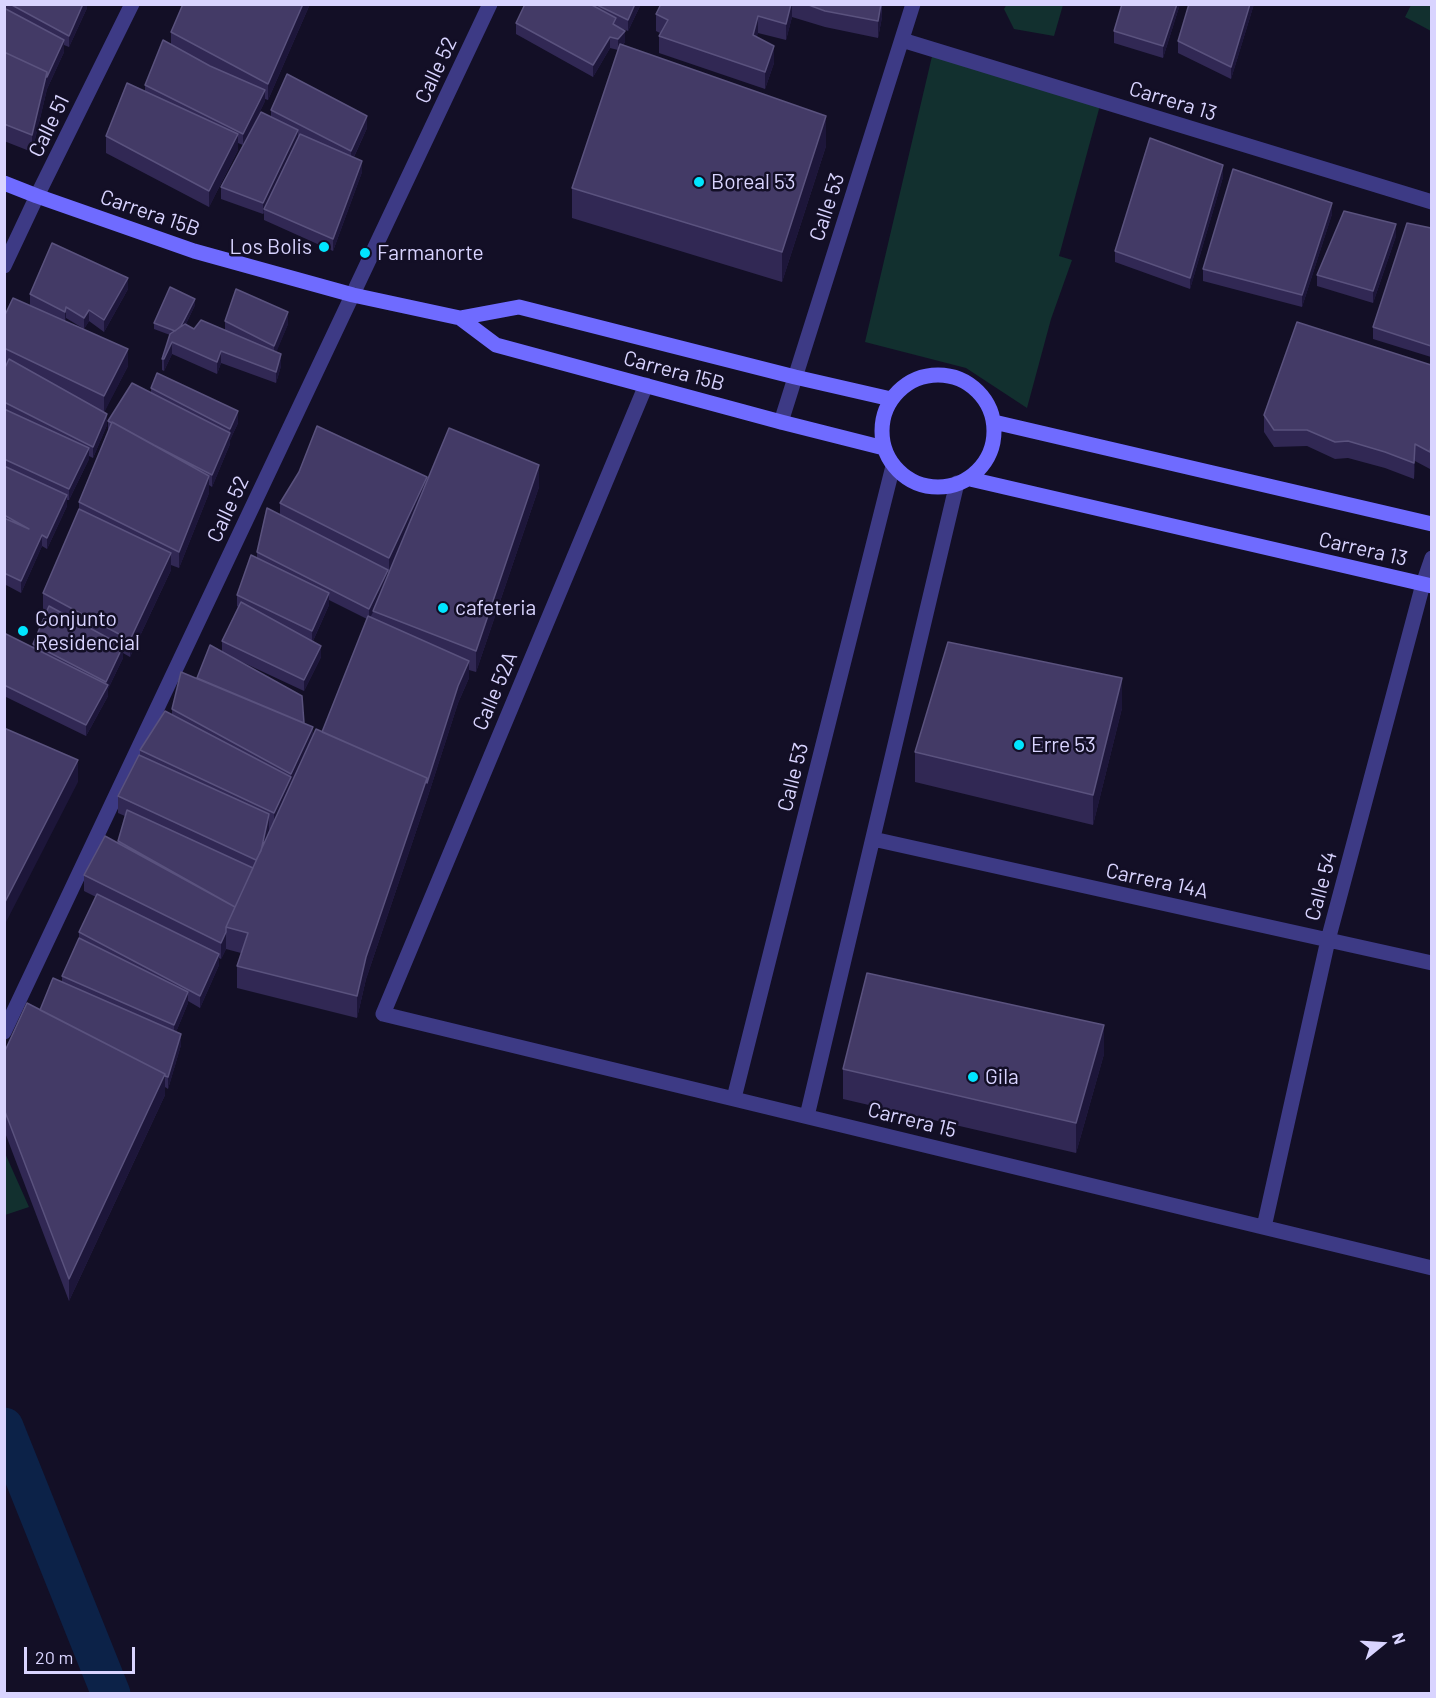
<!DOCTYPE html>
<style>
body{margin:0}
#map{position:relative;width:1436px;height:1698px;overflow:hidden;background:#130f26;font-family:Barlow,sans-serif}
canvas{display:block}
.frame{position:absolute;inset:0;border:6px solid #d9d4ff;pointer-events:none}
.north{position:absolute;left:1352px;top:1614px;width:60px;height:60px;-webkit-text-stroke:4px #130f26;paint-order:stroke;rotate:72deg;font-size:16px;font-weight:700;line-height:24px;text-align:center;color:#d9d4ff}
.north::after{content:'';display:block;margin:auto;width:21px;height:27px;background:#d9d4ff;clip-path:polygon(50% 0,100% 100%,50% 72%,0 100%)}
.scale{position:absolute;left:24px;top:1647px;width:111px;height:27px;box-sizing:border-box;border:3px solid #d9d4ff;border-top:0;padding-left:8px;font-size:18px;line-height:21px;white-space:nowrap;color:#d9d4ff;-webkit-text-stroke:4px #130f26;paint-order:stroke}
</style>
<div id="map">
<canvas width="1436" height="1698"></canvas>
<div class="frame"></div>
<div class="north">N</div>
<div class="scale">20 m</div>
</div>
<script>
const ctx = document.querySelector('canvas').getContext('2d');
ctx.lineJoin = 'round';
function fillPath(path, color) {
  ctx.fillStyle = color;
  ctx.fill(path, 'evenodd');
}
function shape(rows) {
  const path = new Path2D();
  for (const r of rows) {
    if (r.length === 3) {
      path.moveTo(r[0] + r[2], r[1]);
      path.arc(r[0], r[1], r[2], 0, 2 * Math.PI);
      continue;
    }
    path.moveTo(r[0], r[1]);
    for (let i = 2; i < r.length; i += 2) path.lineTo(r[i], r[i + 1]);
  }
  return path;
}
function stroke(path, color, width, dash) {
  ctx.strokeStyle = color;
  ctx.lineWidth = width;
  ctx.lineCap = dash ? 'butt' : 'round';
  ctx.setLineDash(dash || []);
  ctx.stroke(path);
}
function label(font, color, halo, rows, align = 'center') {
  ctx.font = font + ' Barlow,sans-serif';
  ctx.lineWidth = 5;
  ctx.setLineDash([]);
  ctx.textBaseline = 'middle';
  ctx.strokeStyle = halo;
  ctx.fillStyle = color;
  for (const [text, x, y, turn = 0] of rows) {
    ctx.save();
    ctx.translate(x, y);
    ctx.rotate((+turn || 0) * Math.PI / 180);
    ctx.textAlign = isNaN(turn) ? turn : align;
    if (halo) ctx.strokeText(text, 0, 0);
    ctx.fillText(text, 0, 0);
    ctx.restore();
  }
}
fillPath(shape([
 [1007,4,1063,5,1054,36,1014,29,1004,9],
 [1411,5,1431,5,1431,31,1405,17],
 [933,52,1102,98,1059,256,1072,260,1051,319,1027,408,966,368,865,342],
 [4,1151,29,1207,5,1215,4,1215]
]), '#12302f');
stroke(shape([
 [4,1427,111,1694]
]), '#0c2248', 39);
stroke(shape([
 [902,40,1432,202],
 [4,266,37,196,132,4],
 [646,385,383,1014,1432,1268],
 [781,422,913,4],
 [873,839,1432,963],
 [4,1032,490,4],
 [734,1098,893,466],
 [807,1116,957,483],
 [1264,1227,1328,940,1423,584,1432,558]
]), '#3d3a85', 15);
stroke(shape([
 [4,183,37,196,194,251,353,295,460,318,519,307,795,377,891,399],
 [460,318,496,345,781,422,884,448],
 [938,431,56],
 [994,422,1432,524],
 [970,479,1432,586]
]), '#6f6bff', 15);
fillPath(shape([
 [4,4,87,4,87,8,69,47,64,45,64,52,47,89,32,152,4,141],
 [183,4,310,4,268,100,265,99,265,101,246,140,271,117,271,110,367,128,354,157,362,172,333,251,264,220,264,213,263,214,221,199,221,187,243,145,238,143,238,150,209,207,106,153,106,136,145,92,145,85,171,44,171,32],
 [525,4,641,4,628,31,618,27,625,42,623,45,826,146,782,282,572,218,572,188,618,50,610,48,593,77,516,34,516,23],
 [661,4,882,4,882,17,878,38,825,27,792,17,786,40,758,33,756,37,774,63,765,89,659,53,659,36,660,33,656,31,656,14],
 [1122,4,1180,4,1163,58,1114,43,1114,31],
 [1254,4,1231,79,1178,53,1178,41],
 [1223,177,1190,289,1115,262,1115,251],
 [1332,214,1302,307,1203,281,1203,269],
 [1431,228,1431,357,1373,339,1373,327],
 [1396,236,1373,303,1317,286,1317,275],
 [128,289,104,332,89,321,84,329,66,318,65,321,128,366,104,412,107,425,93,458,89,456,89,459,69,500,67,500,67,506,47,549,42,546,21,593,6,585,4,593,4,370,6,365,4,364,4,317,30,305,30,294],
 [195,305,186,324,194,329,225,330,225,321,288,324,276,352,281,366,276,383,221,363,217,374,172,354,164,371,162,370,162,359,170,335,154,329,154,323],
 [1431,365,1430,469,1415,461,1414,479,1385,468,1348,458,1335,459,1307,446,1274,447,1264,432,1264,415],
 [151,388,238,423,230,440,230,444,212,487,209,485,209,493,179,568,171,565,171,570,130,657,123,653,123,658,108,689,108,696,86,736,4,696,4,633,33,647,33,644,46,611,43,609,43,593,79,509,79,502,108,431,108,421,151,393],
 [427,480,539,487,476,672,469,670,469,678,458,703,427,799,366,979,357,1018,237,988,237,966,241,953,226,949,221,959,219,958,219,965,200,1008,188,1001,188,1003,176,1032,181,1045,168,1089,165,1087,165,1095,69,1301,4,1130,4,1053,40,1010,62,982,62,976,79,938,79,932,96,897,84,891,84,875,118,843,125,816,118,813,118,796,140,755,140,750,172,715,172,709,197,679,222,652,222,641,238,607,237,606,237,595,257,557,257,552,280,515,280,503],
 [329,600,367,619,322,732,313,736,227,655,304,691,321,657,313,641,329,605],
 [1122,708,1093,825,915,782,915,752],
 [1104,1054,1076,1153,843,1099,843,1069]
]), '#312854');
fillPath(shape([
 [83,4,87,4,87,8,69,47,69,36],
 [303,4,310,4,268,100,268,84],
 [635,4,641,4,628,31,628,20],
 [791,4,792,4,792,17,786,40,786,24],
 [881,4,882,17,878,38,878,21],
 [1177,4,1180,4,1163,58,1163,46],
 [1250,4,1254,4,1231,79,1231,67],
 [758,16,758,33,753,52,753,35],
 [625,31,625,42,618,51,618,39],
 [610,37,610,48,593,77,593,65],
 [64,40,64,52,47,89,32,152,32,135,47,72],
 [774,46,774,63,765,89,765,72],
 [265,90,265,101,243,146,243,134],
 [367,116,367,128,351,163,351,151],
 [826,116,826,146,782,282,782,252],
 [298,130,298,142,264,209,263,214,263,203],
 [238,134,238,150,209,207,209,191],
 [362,161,362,172,333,251,333,239],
 [1223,165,1223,177,1190,289,1190,278],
 [1332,203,1332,214,1302,307,1302,295],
 [1396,224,1396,236,1373,303,1373,291],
 [128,278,128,289,104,332,104,320],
 [195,299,195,305,179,338,179,332],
 [66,307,66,318,65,324,65,312],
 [89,310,89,321,84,329,84,318],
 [288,312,288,324,274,358,274,346],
 [172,342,172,354,164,371,164,359],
 [128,349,128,366,104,413,104,396],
 [221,351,221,363,217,374,217,362],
 [281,354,281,366,276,383,276,372],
 [238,411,238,423,230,440,230,429],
 [107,414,107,425,93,458,93,447],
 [230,433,230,444,212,487,212,475],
 [1415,444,1415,461,1414,479,1414,463],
 [1431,445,1431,462,1430,469,1430,452],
 [89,448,89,459,69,500,69,489],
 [539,465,539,487,476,672,476,651],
 [209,476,209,493,179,568,179,552],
 [427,477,427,494,389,575,389,558],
 [67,495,67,506,47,549,47,538],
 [42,535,42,546,21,593,21,581],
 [171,553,171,570,130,657,130,640],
 [388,570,388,582,369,620,369,609],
 [6,579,6,590,4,593,4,581],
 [329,593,329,605,312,643,312,631],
 [123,646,123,658,108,689,108,696,86,736,86,725,106,689,106,682],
 [321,646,321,657,304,691,304,680],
 [469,661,469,678,458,703,427,799,366,979,357,1018,357,996,366,957,458,686],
 [1122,678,1122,708,1093,825,1093,795],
 [313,727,313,744,291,790,291,774],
 [78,760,78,782,4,926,4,904],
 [291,777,291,794,274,830,274,813],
 [269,814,269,831,258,861],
 [226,932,226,949,221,959,221,943],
 [219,954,219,965,200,1008,200,996],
 [188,992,188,1003,174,1037,174,1025],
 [1104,1025,1104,1054,1076,1153,1076,1123],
 [181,1034,181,1045,168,1089,168,1077],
 [165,1074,165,1095,69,1301,69,1279]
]), '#1d163a');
const building = shape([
 [10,4,83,4,69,36,10,4],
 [183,4,303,4,268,84,171,32,183,4],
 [525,4,590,4,616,18,613,24,625,31,618,39,610,37,593,65,516,23,525,4],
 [595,4,635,4,628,20,595,4],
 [661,4,791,4,786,24,758,16,753,35,774,46,765,72,659,36,668,20,656,14,661,4],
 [806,4,881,4,878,21,825,11,806,4],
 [1122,4,1177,4,1163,46,1114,31,1122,4],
 [1189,4,1250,4,1231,67,1178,41,1189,4],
 [4,8,64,40,47,77,47,72,4,52,4,8],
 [163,40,210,66,265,90,243,134,145,85,163,40],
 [620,44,826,116,782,252,572,188,620,44],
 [4,52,47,72,32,135,4,124,4,52],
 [287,74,367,116,351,151,271,110,287,74],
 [127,83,238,134,209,191,106,136,127,83],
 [261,112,298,130,263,203,221,187,261,112],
 [300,134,362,161,333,239,264,209,300,134],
 [1150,138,1223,165,1190,278,1115,251,1150,138],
 [1233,169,1332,203,1302,295,1203,269,1233,169],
 [1344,211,1396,224,1373,291,1317,275,1344,211],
 [1407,223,1431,228,1431,346,1373,327,1407,223],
 [52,243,128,278,104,320,89,310,84,318,66,307,65,312,30,294,52,243],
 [170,287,195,299,181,326,175,331,154,323,170,287],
 [236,289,288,312,274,346,225,321,236,289],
 [13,298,128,349,104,396,4,348,4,317,13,298],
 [201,320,281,354,276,372,221,351,217,362,172,342,164,359,162,359,170,334,185,324,194,329,201,320],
 [1297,322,1431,365,1431,445,1430,452,1415,444,1414,463,1385,452,1348,441,1335,442,1307,430,1274,430,1264,415,1297,322],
 [9,359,107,414,93,447,4,402,4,370,9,359],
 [157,373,238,411,230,429,151,388,157,373],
 [132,383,230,433,212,475,154,445,112,422,112,423,108,421,132,383],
 [4,409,89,448,69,489,4,459,4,409],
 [112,422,209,476,179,552,79,502,112,422],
 [317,426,427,477,389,558,280,503,299,472,317,426],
 [449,428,539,465,476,651,373,611,449,428],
 [4,466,67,495,47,538,42,535,21,581,4,573,4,518,29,529,4,515,4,466],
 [267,508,388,570,369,609,257,552,267,508],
 [79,509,171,553,130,640,43,593,79,509],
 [251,555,329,593,312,631,237,595,251,555],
 [241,602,321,646,304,680,222,641,241,602],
 [49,606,123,646,106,682,33,644,49,606],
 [368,616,469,661,458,686,427,783,427,778,322,732,368,616],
 [4,633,108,685,86,725,4,685,4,633],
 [948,642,1122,678,1093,795,915,752,948,642],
 [210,645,302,696,304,723,197,678,210,645],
 [181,672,313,727,291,774,172,709,181,672],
 [165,711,291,777,274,813,140,750,165,711],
 [4,728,78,760,4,904,4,728],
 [316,729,427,778,366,957,357,996,237,966,248,933,226,927,316,729],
 [139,755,269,814,261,851,256,860,118,796,139,755],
 [127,810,253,868,235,907,118,841,127,810],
 [105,836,235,907,226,927,226,932,221,943,84,875,105,836],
 [97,894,219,954,200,996,79,932,97,894],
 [79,938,188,992,174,1025,62,976,79,938],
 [867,973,1104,1025,1076,1123,843,1069,867,973],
 [53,978,181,1034,168,1077,165,1076,165,1074,40,1010,53,978],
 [27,1003,165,1074,69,1279,4,1109,4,1053,27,1003]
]);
fillPath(building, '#433a66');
stroke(building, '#5a527e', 1.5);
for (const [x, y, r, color] of [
 [699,182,6,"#00e5ff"],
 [324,247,6,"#00e5ff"],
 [365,253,6,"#00e5ff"],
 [443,608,6,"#00e5ff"],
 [23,631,6,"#00e5ff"],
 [1019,745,6,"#00e5ff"],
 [973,1077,6,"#00e5ff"]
]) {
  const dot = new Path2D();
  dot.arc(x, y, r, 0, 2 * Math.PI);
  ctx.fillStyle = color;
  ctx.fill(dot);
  stroke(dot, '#130f26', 2);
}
label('21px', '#d9d4ff', '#130f26', [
 ["Calle 52",436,70,-65],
 ["Carrera 13",1173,101,17],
 ["Calle 51",49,126,-64],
 ["Calle 53",827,207,-72],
 ["Carrera 15B",150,213,19],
 ["Carrera 15B",674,371,15],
 ["Calle 52",228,509,-65],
 ["Carrera 13",1363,549,13],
 ["Calle 52A",495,691,-67],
 ["Calle 53",793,777,-76],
 ["Carrera 14A",1157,881,12],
 ["Calle 54",1321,886,-75],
 ["Carrera 15",912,1120,14]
]);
label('21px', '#d9d4ff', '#130f26', [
 ["Boreal 53",711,182],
 ["Los Bolis",312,247,"right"],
 ["Farmanorte",377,253],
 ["cafeteria",455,608],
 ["Conjunto",35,619],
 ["Residencial",35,643],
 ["Erre 53",1031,745],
 ["Gila",985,1077]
], 'left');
</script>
